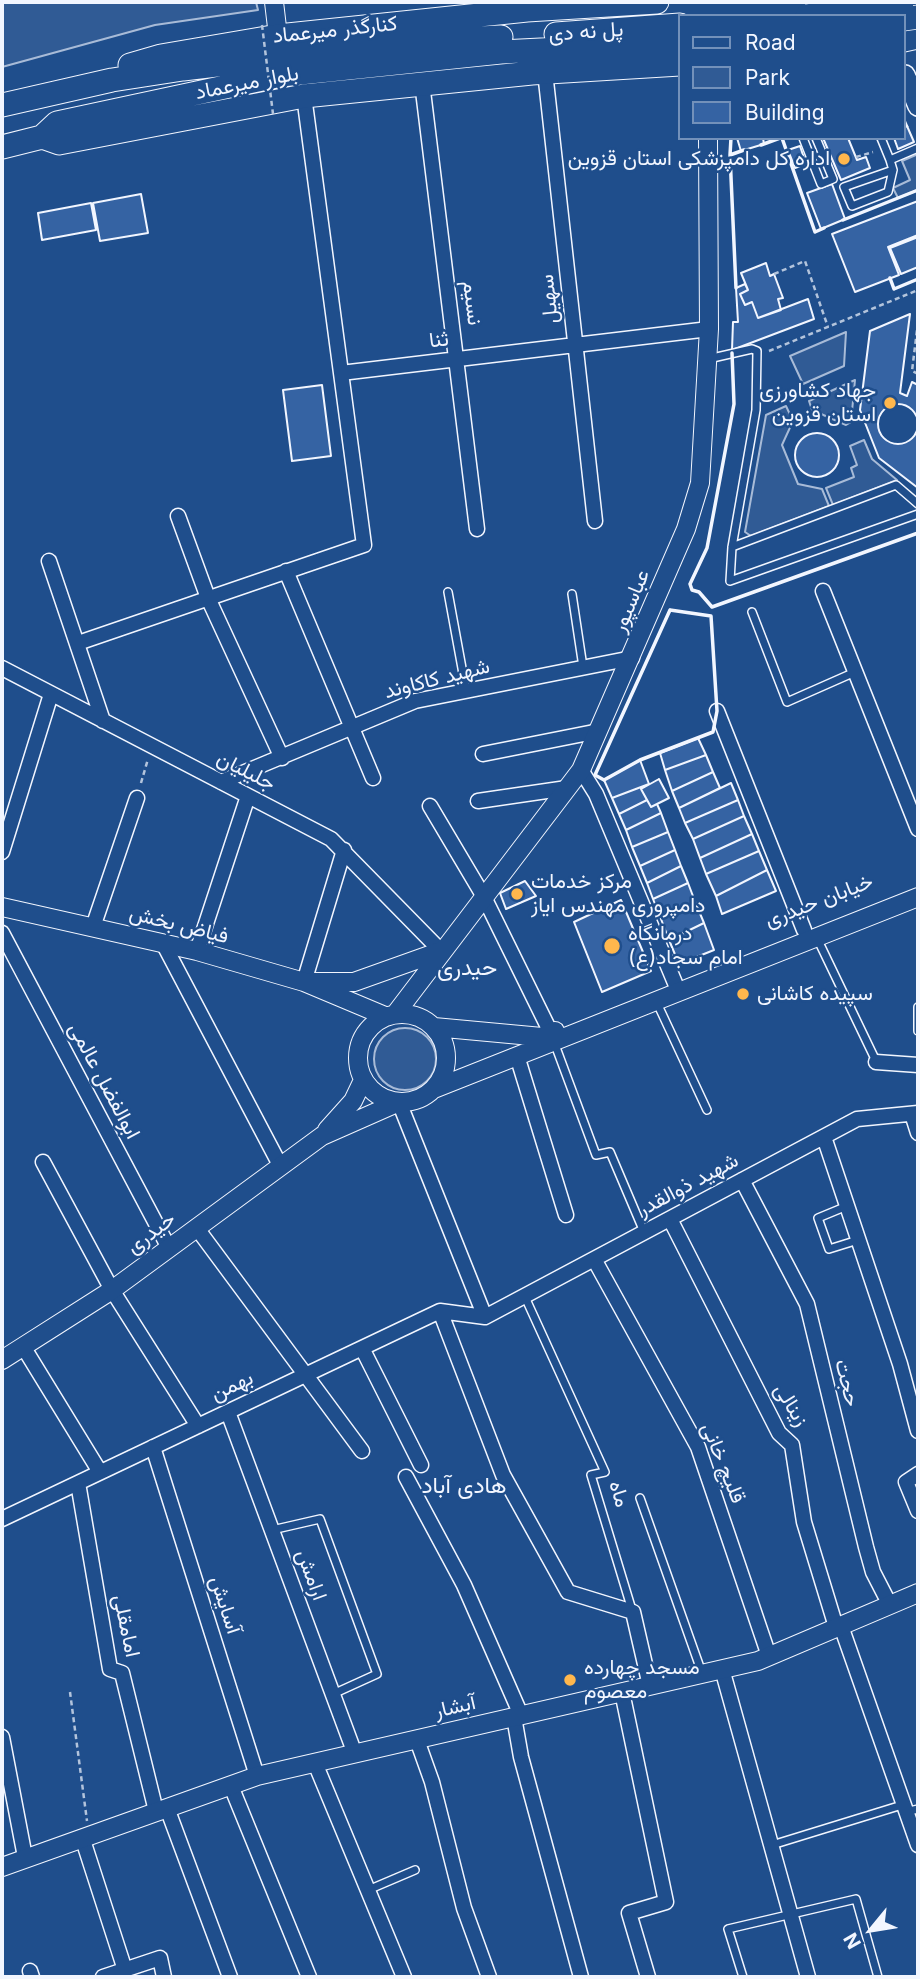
<!DOCTYPE html>
<meta charset="utf-8">
<style>
body{margin:0}
#map{position:relative;width:920px;height:1979px;overflow:hidden;background:#1f4e8c;font-family:Inter,sans-serif}
canvas{display:block}
.frame{position:absolute;inset:0;border:4px solid #f2f6ff;pointer-events:none}
.legend{position:absolute;left:678px;top:14px;width:228px;height:126px;box-sizing:border-box;background:#1f4e8c;border:2px solid #7391ba;margin:0;padding:9px 12px;list-style:none;font-size:21px;color:#f2f6ff}
.legend li{display:flex;align-items:center;gap:14px;height:35px}
.legend b{width:35px;border:2px solid #7391ba}
.north{position:absolute;left:836px;top:1895px;width:70px;height:70px;-webkit-text-stroke:5px #1f4e8c;paint-order:stroke;rotate:240deg;font-size:19px;font-weight:700;line-height:28px;text-align:center;color:#f2f6ff}
.north::after{content:'';display:block;margin:auto;width:24px;height:32px;background:#f2f6ff;clip-path:polygon(50% 0,100% 100%,50% 72%,0 100%)}
</style>
<div id="map">
<canvas width="920" height="1979"></canvas>
<div class="frame"></div>
<ul class="legend">
<li><b style="height:9px;background:#1f4e8c"></b>Road</li>
<li><b style="height:19px;background:#305b95"></b>Park</li>
<li><b style="height:19px;background:#3563a3"></b>Building</li>
</ul>
<div class="north">N</div>
</div>
<script>
const ctx = document.querySelector('canvas').getContext('2d');
ctx.lineJoin = 'round';
function fillPath(path, color) {
  ctx.fillStyle = color;
  ctx.fill(path, 'evenodd');
}
function shape(rows) {
  const path = new Path2D();
  for (const r of rows) {
    if (r.length === 3) {
      path.moveTo(r[0] + r[2], r[1]);
      path.arc(r[0], r[1], r[2], 0, 2 * Math.PI);
      continue;
    }
    path.moveTo(r[0], r[1]);
    for (let i = 2; i < r.length; i += 2) path.lineTo(r[i], r[i + 1]);
  }
  return path;
}
function stroke(path, color, width, dash) {
  ctx.strokeStyle = color;
  ctx.lineWidth = width;
  ctx.lineCap = dash ? 'butt' : 'round';
  ctx.setLineDash(dash || []);
  ctx.stroke(path);
}
function label(font, color, halo, rows, align = 'center') {
  ctx.font = font + ' Inter,Vazirmatn,sans-serif';
  ctx.lineWidth = 5;
  ctx.setLineDash([]);
  ctx.textBaseline = 'middle';
  ctx.strokeStyle = halo;
  ctx.fillStyle = color;
  for (const [text, x, y, turn = 0] of rows) {
    ctx.save();
    ctx.translate(x, y);
    ctx.rotate((+turn || 0) * Math.PI / 180);
    ctx.textAlign = isNaN(turn) ? turn : align;
    if (halo) ctx.strokeText(text, 0, 0);
    ctx.fillText(text, 0, 0);
    ctx.restore();
  }
}
const green = shape([
 [2,2,256,2,258,10,155,25,2,67,2,2],
 [918,154,918,190,898,198,893,188,910,180,902,161,918,154],
 [846,332,844,366,803,384,790,356,846,332],
 [855,380,851,422,846,425,812,410,809,401,855,380],
 [786,406,793,421,782,445,798,484,822,489,829,506,751,536,745,532,766,415,786,406],
 [864,440,872,459,897,480,833,505,826,488,854,477,851,468,857,465,850,446,864,440],
 [405,1059,31]
]);
fillPath(green, '#305b95');
stroke(green, '#a8bbd7', 2);
const building = shape([
 [907,126,914,142,898,149,894,138,904,138,904,127,907,126],
 [737,138,763,138,764,144,741,151,737,138],
 [823,138,848,138,857,160,866,157,870,168,841,180,823,138],
 [800,146,806,164,795,168,788,150,800,146],
 [832,184,845,219,821,229,807,193,832,184],
 [141,194,148,233,100,241,93,203,141,194],
 [918,201,918,235,888,247,899,275,855,292,832,234,918,201],
 [91,203,96,230,42,240,38,213,91,203],
 [918,237,918,267,901,274,890,248,918,237],
 [766,263,770,276,774,274,783,298,778,299,781,310,758,318,752,302,745,305,740,294,748,290,741,273,766,263],
 [745,284,748,290,740,294,745,305,752,302,758,318,808,299,814,319,732,350,733,322,738,322,736,288,745,284],
 [910,314,900,393,907,396,912,382,918,385,918,488,879,458,860,410,870,331,910,314],
 [322,385,331,456,292,461,283,390,322,385],
 [898,424,20],
 [817,455,22],
 [698,738,706,755,665,770,660,753,698,738],
 [706,755,713,772,672,791,665,770,706,755],
 [640,760,649,784,612,798,604,780,640,760],
 [713,772,720,788,679,808,672,791,713,772],
 [659,779,669,798,651,807,641,789,659,779],
 [731,783,738,800,685,823,679,808,731,783],
 [649,784,641,789,647,800,619,814,612,798,649,784],
 [647,800,651,807,657,804,661,813,626,830,619,814,647,800],
 [738,800,744,816,693,839,685,823,738,800],
 [661,813,668,832,632,847,626,830,661,813],
 [744,816,752,834,700,858,693,839,744,816],
 [668,832,675,850,640,866,632,847,668,832],
 [752,834,759,851,706,874,700,858,752,834],
 [675,850,681,866,647,883,640,866,675,850],
 [759,851,767,870,716,896,706,874,759,851],
 [681,866,688,883,653,899,647,883,681,866],
 [767,870,776,891,722,914,716,896,767,870],
 [525,881,536,896,506,909,500,893,525,881],
 [688,883,696,904,661,919,653,899,688,883],
 [621,900,651,971,602,992,574,922,621,900],
 [696,904,704,923,669,940,661,919,696,904],
 [704,923,714,950,679,964,669,940,704,923]
]);
fillPath(building, '#3563a3');
stroke(building, '#f2f6ff', 2);
const service = shape([
 [803,138,821,184,833,179,816,138],
 [881,138,890,160,918,148],
 [890,160,893,170,888,192,852,206,844,187,893,170],
 [708,359,752,349,757,351,756,410,732,547,730,581,918,514],
 [732,547,896,485,918,504],
 [448,592,466,690],
 [572,594,583,667],
 [752,612,787,702,855,672],
 [816,936,876,1061],
 [657,1003,707,1110],
 [918,1007,918,1031],
 [554,1042,596,1155,610,1152,644,1232],
 [847,1206,818,1218,829,1249,858,1240],
 [525,1297,605,1472,591,1475,632,1610],
 [640,1498,702,1673],
 [272,1530,320,1519,377,1674,333,1694],
 [905,1812,918,1809],
 [772,1845,902,1805],
 [368,1890,415,1870],
 [743,1977,728,1929,856,1899,878,1977]
]);
const minor = shape([
 [545,72,595,521],
 [422,83,477,529],
 [341,373,709,329],
 [178,516,208,598,282,758],
 [49,561,103,721],
 [286,571,373,778],
 [823,591,918,829],
 [78,643,364,545,304,96],
 [2,668,331,839,441,951],
 [717,711,804,930],
 [483,754,599,731],
 [581,770,596,794,675,983],
 [221,782,415,701,632,658],
 [478,801,567,788],
 [430,806,484,897,551,1033],
 [2,852,51,694],
 [93,927,137,798],
 [2,933,169,1248],
 [163,943,280,1165],
 [197,951,248,796],
 [304,982,344,850],
 [518,1059,566,1215],
 [876,1062,918,1065],
 [399,1102,485,1317],
 [912,1114,918,1133],
 [824,1137,900,1364,918,1431],
 [43,1162,112,1290,198,1426],
 [742,1180,807,1304,866,1547,873,1572,890,1605],
 [670,1219,779,1433,792,1445,804,1522,836,1627],
 [196,1227,362,1451],
 [594,1259,698,1447,769,1656],
 [440,1311,503,1475,568,1592,633,1612,650,1686],
 [485,1317,857,1119,918,1113],
 [24,1348,100,1472],
 [362,1348,421,1465],
 [228,1412,355,1754],
 [153,1447,257,1776],
 [918,1474,906,1482,918,1511],
 [406,1477,464,1585,521,1715],
 [78,1483,110,1669,122,1673,156,1811],
 [2,1519,440,1311,485,1317],
 [841,1626,918,1845],
 [722,1669,808,1977],
 [622,1692,666,1902,629,1913,648,1977],
 [514,1717,521,1757,581,1977],
 [2,1737,25,1857],
 [417,1740,432,1782,464,1908,489,1977],
 [315,1763,404,1977],
 [231,1786,309,1977],
 [167,1808,230,1977],
 [82,1837,125,1970],
 [30,1971,32,1977],
 [103,1977,160,1958,164,1977]
]);
const tertiary = shape([
 [274,2,278,36],
 [2,907,197,951,304,982,385,1016],
 [310,982,354,982,441,951],
 [396,1013,581,770,686,529,700,483,709,329,708,138],
 [402,1058,44],
 [434,1027,542,1037,555,1031],
 [434,1089,918,897],
 [327,1130,353,1101,363,1080],
 [2,1360,112,1290,322,1136,399,1102],
 [2,1867,257,1776,758,1661,918,1593]
]);
const secondary = shape([
 [905,75,918,106]
]);
const primary = shape([
 [556,34,680,25],
 [904,40,918,37],
 [130,65,161,56,278,36,527,10,657,2],
 [904,81,910,86],
 [2,105,112,80,183,69,416,41,501,37],
 [42,137,59,143,304,96,532,73,680,64],
 [2,147,42,137,57,123,281,75,501,52,680,43]
]);
stroke(service, '#f2f6ff', 10);
stroke(minor, '#f2f6ff', 17);
stroke(tertiary, '#f2f6ff', 20);
stroke(secondary, '#f2f6ff', 22);
stroke(primary, '#f2f6ff', 25);
stroke(shape([
 [856,157,873,152],
 [774,274,805,261,828,327],
 [918,322,912,371,918,374],
 [769,351,918,290],
 [141,783,148,759],
 [70,1692,87,1821]
]), '#b3c4dc', 2.5, [5, 3.5]);
stroke(service, '#1f4e8c', 7);
stroke(minor, '#1f4e8c', 14);
stroke(tertiary, '#1f4e8c', 18);
stroke(secondary, '#1f4e8c', 19);
stroke(primary, '#1f4e8c', 23);
const primaryBridge = shape([
 [807,16,902,2],
 [904,19,918,17]
]);
stroke(primaryBridge, '#f2f6ff', 25, []);
stroke(shape([
 [262,25,273,114]
]), '#b3c4dc', 2.5, [5, 3.5]);
stroke(primaryBridge, '#1f4e8c', 23);
stroke(shape([
 [904,119,909,130]
]), '#f2f6ff', 2, [9, 3.5]);
stroke(shape([
 [731,138,730,155,744,150],
 [782,138,815,232,824,228],
 [761,145,780,138],
 [730,155,736,288],
 [843,220,918,190],
 [890,278,894,289,918,279],
 [732,353,734,404,707,548,690,584,692,590,699,592,712,607,918,533],
 [670,610,711,616,717,711,713,732,640,760,604,780,595,775,670,610]
]), '#f2f6ff', 3.5);
for (const [x, y, r, color] of [
 [844,159,7,"#ffb74d"],
 [890,403,7,"#ffb74d"],
 [517,894,7,"#ffb74d"],
 [612,946,9,"#ffb74d"],
 [743,994,7,"#ffb74d"],
 [570,1680,7,"#ffb74d"]
]) {
  const dot = new Path2D();
  dot.arc(x, y, r, 0, 2 * Math.PI);
  ctx.fillStyle = color;
  ctx.fill(dot);
  stroke(dot, '#1f4e8c', 2.5);
}
label('21px', '#f2f6ff', '#1f4e8c', [
 ["کنارگذر میرعماد",335,30,-6],
 ["پل نه دی",586,32,-4],
 ["بلوار میرعماد",247,83,-11],
 ["سهیل",549,299,-96],
 ["نسیم",472,303,83],
 ["ثنا",439,340,-7],
 ["عباسپور",631,601,-67],
 ["شهید کاکاوند",437,679,-14],
 ["جلیلیان",246,771,27],
 ["خیابان حیدری",819,901,-21],
 ["فیاض بخش",179,925,14],
 ["ابوالفضل عالمی",104,1081,62],
 ["شهید ذوالقدر",688,1185,-28],
 ["حیدری",151,1233,-37],
 ["حجت",847,1383,76],
 ["بهمن",232,1386,-25],
 ["زینالی",791,1405,58],
 ["قلیچ خانی",723,1463,68],
 ["ماه",619,1494,73],
 ["ارامش",311,1575,70],
 ["آسایش",225,1605,72],
 ["امامقلی",126,1626,78],
 ["آبشار",455,1707,-13]
]);
label('21px', '#f2f6ff', '#1f4e8c', [
 ["اداره کل دامپزشکی استان قزوین",830,159,"right"],
 ["جهاد کشاورزی",876,391,"right"],
 ["استان قزوین",876,415,"right"],
 ["مرکز خدمات",531,882],
 ["دامپروری مهندس ایاز",531,906],
 ["درمانگاه",628,934],
 ["امام سجاد(ع)",628,958],
 ["سپیده کاشانی",757,994],
 ["مسجد چهارده",584,1668],
 ["معصوم",584,1692]
], 'left');
label('23px', '#f2f6ff', '#1f4e8c', [
 ["حیدری",467,968],
 ["هادی آباد",464,1486]
]);
</script>
